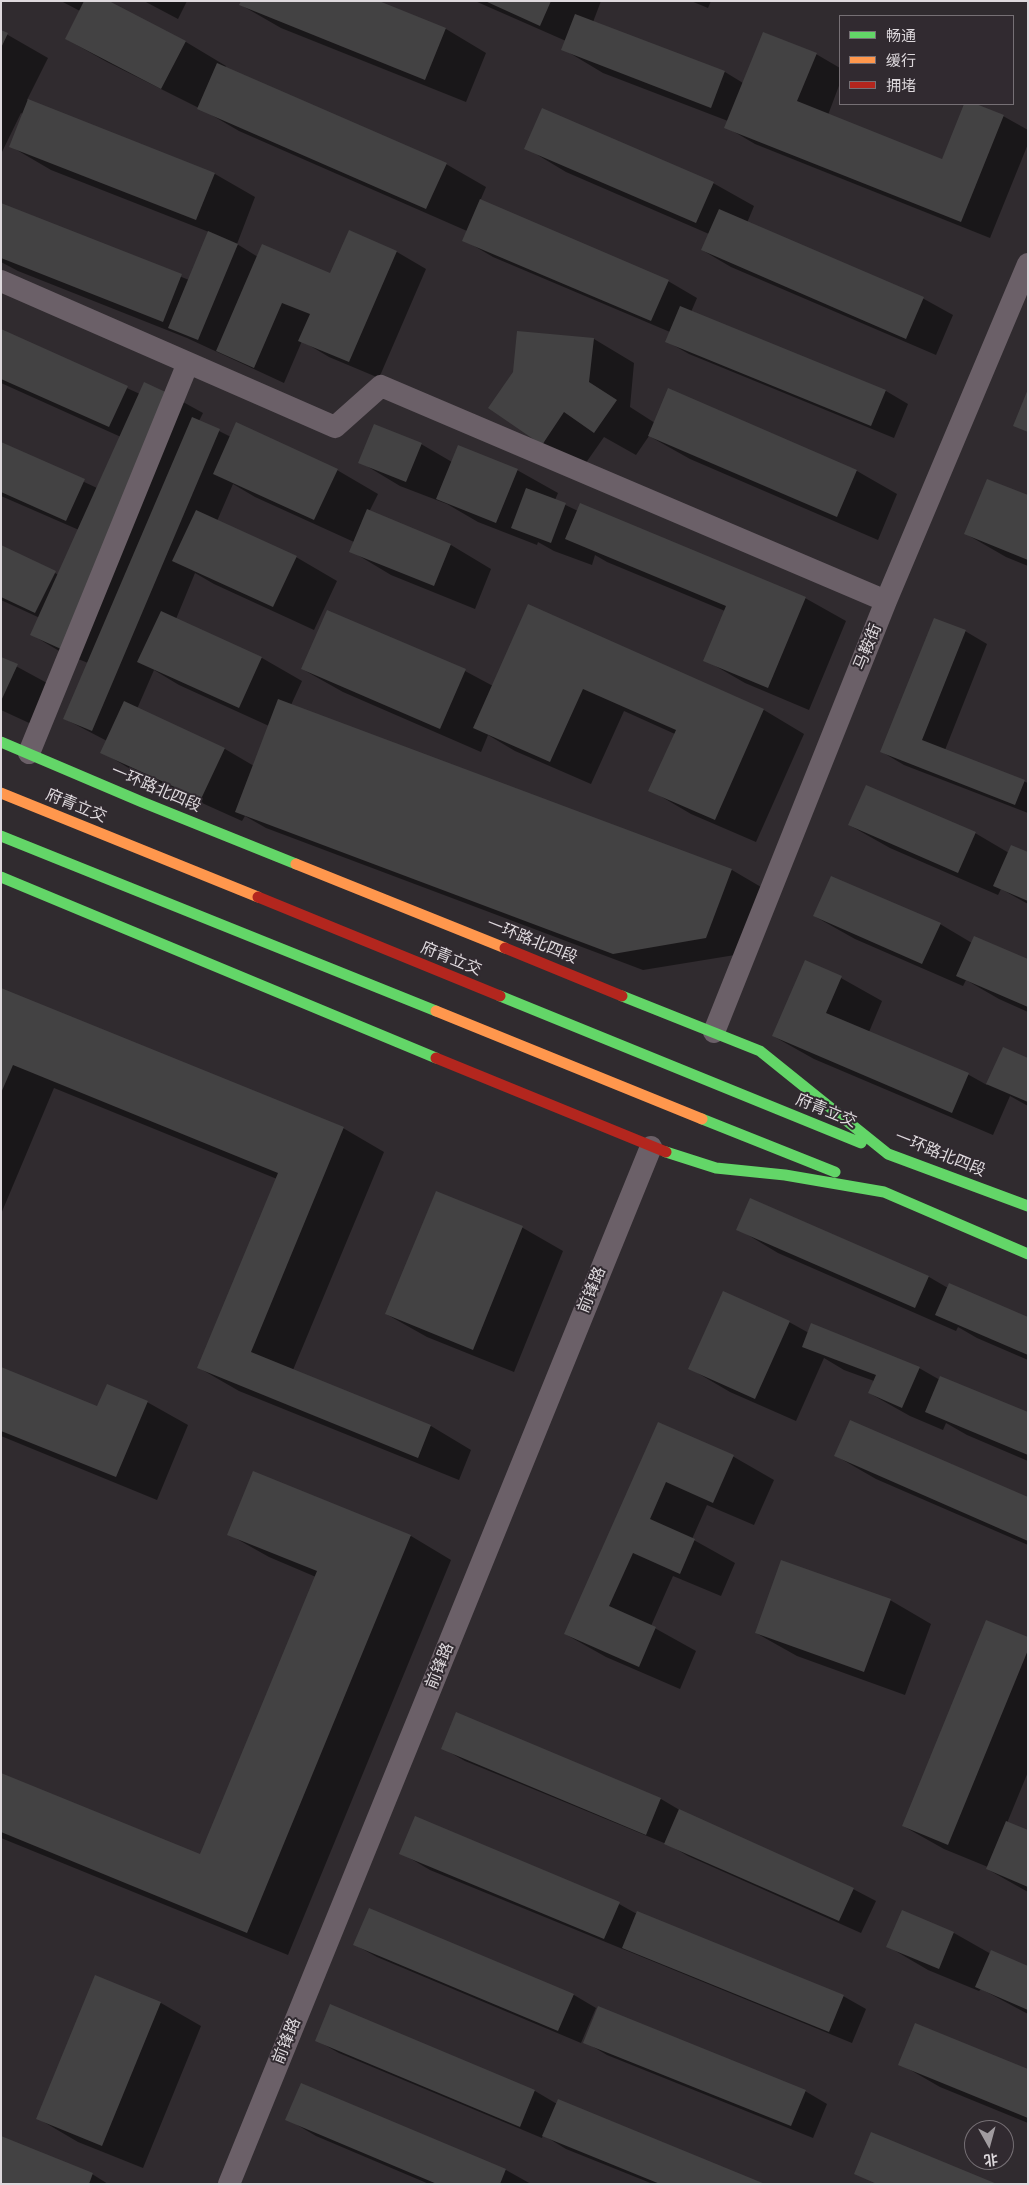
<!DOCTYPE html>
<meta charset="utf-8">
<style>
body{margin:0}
#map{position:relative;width:1029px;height:2185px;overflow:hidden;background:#302b2f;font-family:"Fira Sans Condensed","Noto Sans SC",sans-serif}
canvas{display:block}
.frame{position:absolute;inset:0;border:2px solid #ded9dd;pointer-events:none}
.legend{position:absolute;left:839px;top:15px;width:175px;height:90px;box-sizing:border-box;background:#312a30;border:1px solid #767075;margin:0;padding:6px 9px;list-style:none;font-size:15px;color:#ded9dd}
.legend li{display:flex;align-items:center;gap:10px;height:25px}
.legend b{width:25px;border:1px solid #767075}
.north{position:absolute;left:964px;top:2120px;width:50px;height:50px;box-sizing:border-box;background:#312a30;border:1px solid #767075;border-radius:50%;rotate:173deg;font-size:14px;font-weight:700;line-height:20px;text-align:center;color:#ded9dd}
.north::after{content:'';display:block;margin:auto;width:18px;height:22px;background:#a19ca0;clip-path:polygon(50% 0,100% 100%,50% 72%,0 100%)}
</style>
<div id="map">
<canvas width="1029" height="2185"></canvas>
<div class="frame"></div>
<ul class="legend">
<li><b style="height:6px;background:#63d668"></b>畅通</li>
<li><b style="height:6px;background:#ff974d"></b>缓行</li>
<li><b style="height:6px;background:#b3261e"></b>拥堵</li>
</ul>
<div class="north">北</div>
</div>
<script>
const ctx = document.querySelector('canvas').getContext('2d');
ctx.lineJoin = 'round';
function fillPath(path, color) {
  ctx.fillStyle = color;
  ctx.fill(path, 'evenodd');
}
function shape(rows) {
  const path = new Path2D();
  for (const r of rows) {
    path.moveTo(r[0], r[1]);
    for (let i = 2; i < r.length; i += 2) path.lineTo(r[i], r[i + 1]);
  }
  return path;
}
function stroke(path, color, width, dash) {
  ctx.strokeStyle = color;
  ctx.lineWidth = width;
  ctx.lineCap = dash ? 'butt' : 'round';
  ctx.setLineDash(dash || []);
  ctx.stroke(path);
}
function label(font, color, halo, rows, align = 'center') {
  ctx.font = font + ' "Fira Sans Condensed","Noto Sans SC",sans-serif';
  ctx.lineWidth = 4;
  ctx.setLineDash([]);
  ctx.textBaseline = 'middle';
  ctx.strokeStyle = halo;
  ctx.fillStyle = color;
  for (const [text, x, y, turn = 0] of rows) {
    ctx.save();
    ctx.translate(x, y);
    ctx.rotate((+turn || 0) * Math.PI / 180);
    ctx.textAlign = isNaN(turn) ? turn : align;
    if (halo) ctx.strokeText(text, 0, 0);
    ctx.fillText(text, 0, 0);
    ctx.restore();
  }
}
fillPath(shape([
 [61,1,106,1,186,42,226,66,225,68,446,164,486,187,480,201,668,281,697,298,691,312,886,391,908,404,894,438,689,354,666,341,670,332,493,257,464,240,467,231,239,131,203,110,107,62,66,39,80,11],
 [144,1,187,1,178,19],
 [375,1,446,29,486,53,466,102,281,28,241,5],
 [475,1,601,1,593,22,725,72,743,83,816,54,840,68,840,83,828,115,942,160,965,104,973,104,1003,116,1028,130,1028,144,990,238,755,144,726,127,728,121,603,73,563,49,566,41],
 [691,1,711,1,708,8],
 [1,31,48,58,27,100,215,174,255,197,237,244,258,257,331,275,349,232,397,252,426,269,379,378,329,357,302,341,284,383,187,338,18,271,1,262,1,204,189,280,209,232,51,170,10,146,23,114,21,113,1,154],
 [526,148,713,183,754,206,747,223,924,299,953,315,936,355,731,267,702,250,709,234,566,172],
 [1,331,140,394,174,397,203,413,199,421,231,437,337,470,378,494,369,512,451,545,491,569,475,609,391,575,351,551,354,542,255,497,233,484,217,521,296,557,337,581,314,630,214,584,195,573,176,619,262,658,302,681,291,705,732,870,761,887,735,955,643,970,266,828,245,816,242,821,142,776,102,752,107,741,65,719,88,663,61,652,32,635,40,618,1,600,1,547,59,575,79,530,1,496,1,443,97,488,121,437,1,383],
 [154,670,179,685,269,726,254,766,225,749,137,709],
 [594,339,634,363,630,407,655,423,857,471,897,494,878,540,690,459,649,436,636,455,604,437,583,467,543,444],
 [421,444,452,462,517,470,558,493,555,500,578,511,805,598,846,621,809,710,745,683,705,660,725,611,607,562,595,555,592,565,554,551,538,542,537,545,478,522,447,504,400,486,360,462],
 [1028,496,1028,566,1006,557,966,534],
 [529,606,764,710,804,734,756,842,691,814,650,790,675,734,624,711,591,784,515,751,488,735,481,752,343,692,302,669,465,671,493,686],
 [965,631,987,644,945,750,1028,783,1028,813,904,765,882,752],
 [1,658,58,689,40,728,1,710],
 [849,825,975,833,1009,853,1028,853,1028,904,1001,889,998,895,890,848],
 [814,916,940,924,972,943,1028,960,1028,1012,999,999,966,980,963,986,855,939],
 [805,962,841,978,882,1001,869,1032,969,1075,987,1085,1003,1048,1028,1059,1028,1106,1010,1096,993,1135,814,1059,773,1036],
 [1,989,343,1128,384,1152,293,1370,431,1426,471,1450,459,1480,239,1391,199,1368,277,1179,54,1088,1,1214],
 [436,1192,523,1228,563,1251,514,1372,427,1337,386,1314],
 [751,1199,929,1277,948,1288,1028,1319,1028,1360,977,1338,958,1327,956,1331,778,1253,738,1229],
 [789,1322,809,1333,919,1368,940,1380,1028,1414,1028,1461,967,1435,946,1423,943,1430,910,1416,869,1393,874,1381,844,1370,824,1358,796,1421,730,1392,689,1368],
 [1,1369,98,1408,147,1402,188,1425,157,1500,1,1436],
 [658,1424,734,1457,774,1480,754,1525,707,1505,692,1539,735,1563,721,1596,673,1576,651,1626,696,1651,680,1689,606,1657,565,1634],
 [836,1456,1028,1499,1028,1545,876,1479],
 [254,1473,411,1536,451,1560,288,1955,1,1838,1,1774,201,1856,316,1577,269,1557,228,1534],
 [890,1600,931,1624,905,1695,797,1656,756,1633],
 [1028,1639,1028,1772,1007,1823,1028,1832,1028,1892,987,1869,988,1867,944,1849,903,1826],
 [457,1714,661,1799,683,1812,853,1889,876,1901,861,1933,688,1856,669,1845,465,1761,442,1748],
 [401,1853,619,1904,637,1914,843,1996,866,2009,852,2043,430,1870],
 [954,1933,991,1954,1028,1967,1028,2014,981,1989,979,1991,928,1970,887,1946],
 [355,1945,574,1995,596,2008,581,2043,377,1957],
 [95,1977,161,2003,201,2026,143,2168,78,2142,37,2118],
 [316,2040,535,2091,557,2104,762,2184,653,2184,566,2149,543,2135,542,2138,339,2053],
 [585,2042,805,2091,827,2104,813,2138,607,2055],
 [900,2064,1028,2070,1028,2123,940,2087],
 [287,2119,506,2170,531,2184,429,2184,316,2136],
 [92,2174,108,2184,1,2184]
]), '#0007');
fillPath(shape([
 [84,1,109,1,186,41,161,89,65,39],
 [241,1,379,1,446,28,425,80,239,5],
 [485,1,551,1,540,26],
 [575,14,725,71,711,108,561,50],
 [1,30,8,33,1,48],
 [763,32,817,53,797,101,942,159,964,104,976,104,1004,115,961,222,724,128],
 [217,63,447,163,426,209,197,109],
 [28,99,215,173,196,220,9,147],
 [542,108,714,182,696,223,524,149],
 [480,199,669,280,651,321,462,241],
 [1,203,182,274,163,322,1,258],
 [719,209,924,297,906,339,701,250],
 [349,230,397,251,349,362,298,341,310,314,282,303,254,368,216,351,262,244,330,273],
 [208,231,238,244,198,340,168,328],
 [680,306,886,390,871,426,665,342],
 [1,329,128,386,109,427,1,379],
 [517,331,594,338,589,382,617,400,594,433,564,412,542,445,488,408,513,372],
 [144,382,174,396,61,649,30,635],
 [668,388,857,470,837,517,648,436],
 [1028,389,1028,432,1013,426],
 [192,417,220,429,92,731,63,719],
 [236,422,338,469,314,520,213,474],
 [374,424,422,443,406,482,358,463],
 [1,442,85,479,66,521,1,492],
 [458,445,518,469,496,523,436,499],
 [987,479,1028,495,1028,560,964,534],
 [526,488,566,503,551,543,511,528],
 [580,503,806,597,768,688,703,661,726,606,565,539],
 [367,509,451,544,434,586,349,552],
 [196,510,297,556,273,607,172,561],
 [1,545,56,571,35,613,1,597],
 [528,604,764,709,715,820,648,791,676,730,583,689,550,762,473,728],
 [327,610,466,669,440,729,301,669],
 [161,611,262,657,239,708,137,662],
 [934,618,966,630,922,740,1025,780,1015,805,880,752],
 [1,657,18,664,1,701],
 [278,699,732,869,706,938,613,954,235,812],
 [124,701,225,748,201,799,100,753],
 [866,785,976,832,958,873,848,825],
 [1011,845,1028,852,1028,901,993,886],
 [831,876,941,923,922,964,813,916],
 [974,936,1028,959,1028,1007,956,976],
 [805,960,842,976,826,1013,969,1073,952,1113,772,1036],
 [1,988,344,1127,251,1352,431,1425,418,1458,197,1368,278,1173,13,1065,1,1093],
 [1003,1047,1028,1058,1028,1102,986,1084],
 [436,1191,523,1226,473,1350,385,1314],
 [750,1198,929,1276,915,1308,736,1230],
 [949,1283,1028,1317,1028,1355,935,1315],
 [723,1291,790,1321,755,1399,688,1369],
 [811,1323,920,1367,902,1408,868,1393,876,1375,802,1347],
 [1,1367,97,1406,107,1384,148,1401,116,1477,1,1431],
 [940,1376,1028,1412,1028,1455,925,1412],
 [850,1420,1028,1497,1028,1541,834,1456],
 [658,1422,734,1455,713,1503,666,1482,650,1519,695,1539,680,1574,633,1553,609,1606,656,1627,639,1667,564,1634],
 [253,1471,411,1535,247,1933,1,1832,1,1773,200,1854,317,1571,227,1535],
 [781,1560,891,1599,864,1672,755,1633],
 [986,1620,1028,1637,1028,1650,948,1845,902,1826],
 [456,1712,661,1798,646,1835,441,1749],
 [679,1809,854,1888,839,1921,664,1844],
 [415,1816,620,1902,604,1939,399,1854],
 [1006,1821,1028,1830,1028,1887,986,1869],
 [369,1908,574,1994,558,2031,353,1945],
 [902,1910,954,1932,939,1969,886,1947],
 [637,1911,844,1995,829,2032,622,1948],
 [991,1950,1028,1966,1028,2010,975,1987],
 [95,1975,161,2002,102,2146,36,2119],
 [330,2004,535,2090,520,2127,315,2041],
 [598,2006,806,2090,791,2126,583,2043],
 [915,2023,1028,2069,1028,2118,898,2065],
 [301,2083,506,2169,500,2184,437,2184,285,2120],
 [558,2099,765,2184,660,2184,542,2136],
 [871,2132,997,2184,877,2184,854,2174],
 [1,2136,93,2173,89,2184,1,2184]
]), '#434243');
stroke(shape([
 [1,281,335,427,381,386,886,601],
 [29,753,188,363],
 [714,1032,886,601,1028,264],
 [229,2184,651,1147]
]), '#6b6068', 22);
stroke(shape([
 [1,742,142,802,296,864],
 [1,836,436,1011],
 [1,877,436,1058],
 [500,996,861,1143],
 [622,996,760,1051,888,1154,1028,1206],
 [702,1119,835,1172],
 [666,1152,716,1168,785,1175,884,1192,1028,1254]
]), '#63d668', 11);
stroke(shape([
 [1,793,258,897],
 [296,864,505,948],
 [436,1011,702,1119]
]), '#ff974d', 11);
stroke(shape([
 [258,897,500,996],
 [505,948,622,996],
 [436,1058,666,1152]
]), '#b3261e', 11);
label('16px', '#ded9dd', '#312a30', [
 ["马鞍街",868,647,-68],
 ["一环路北四段",156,789,23],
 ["府青立交",76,806,22],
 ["一环路北四段",532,941,22],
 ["府青立交",451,959,22],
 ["府青立交",826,1111,22],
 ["一环路北四段",940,1154,22],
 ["前锋路",592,1290,-68],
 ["前锋路",440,1666,-68],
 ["前锋路",287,2041,-68]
]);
</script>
